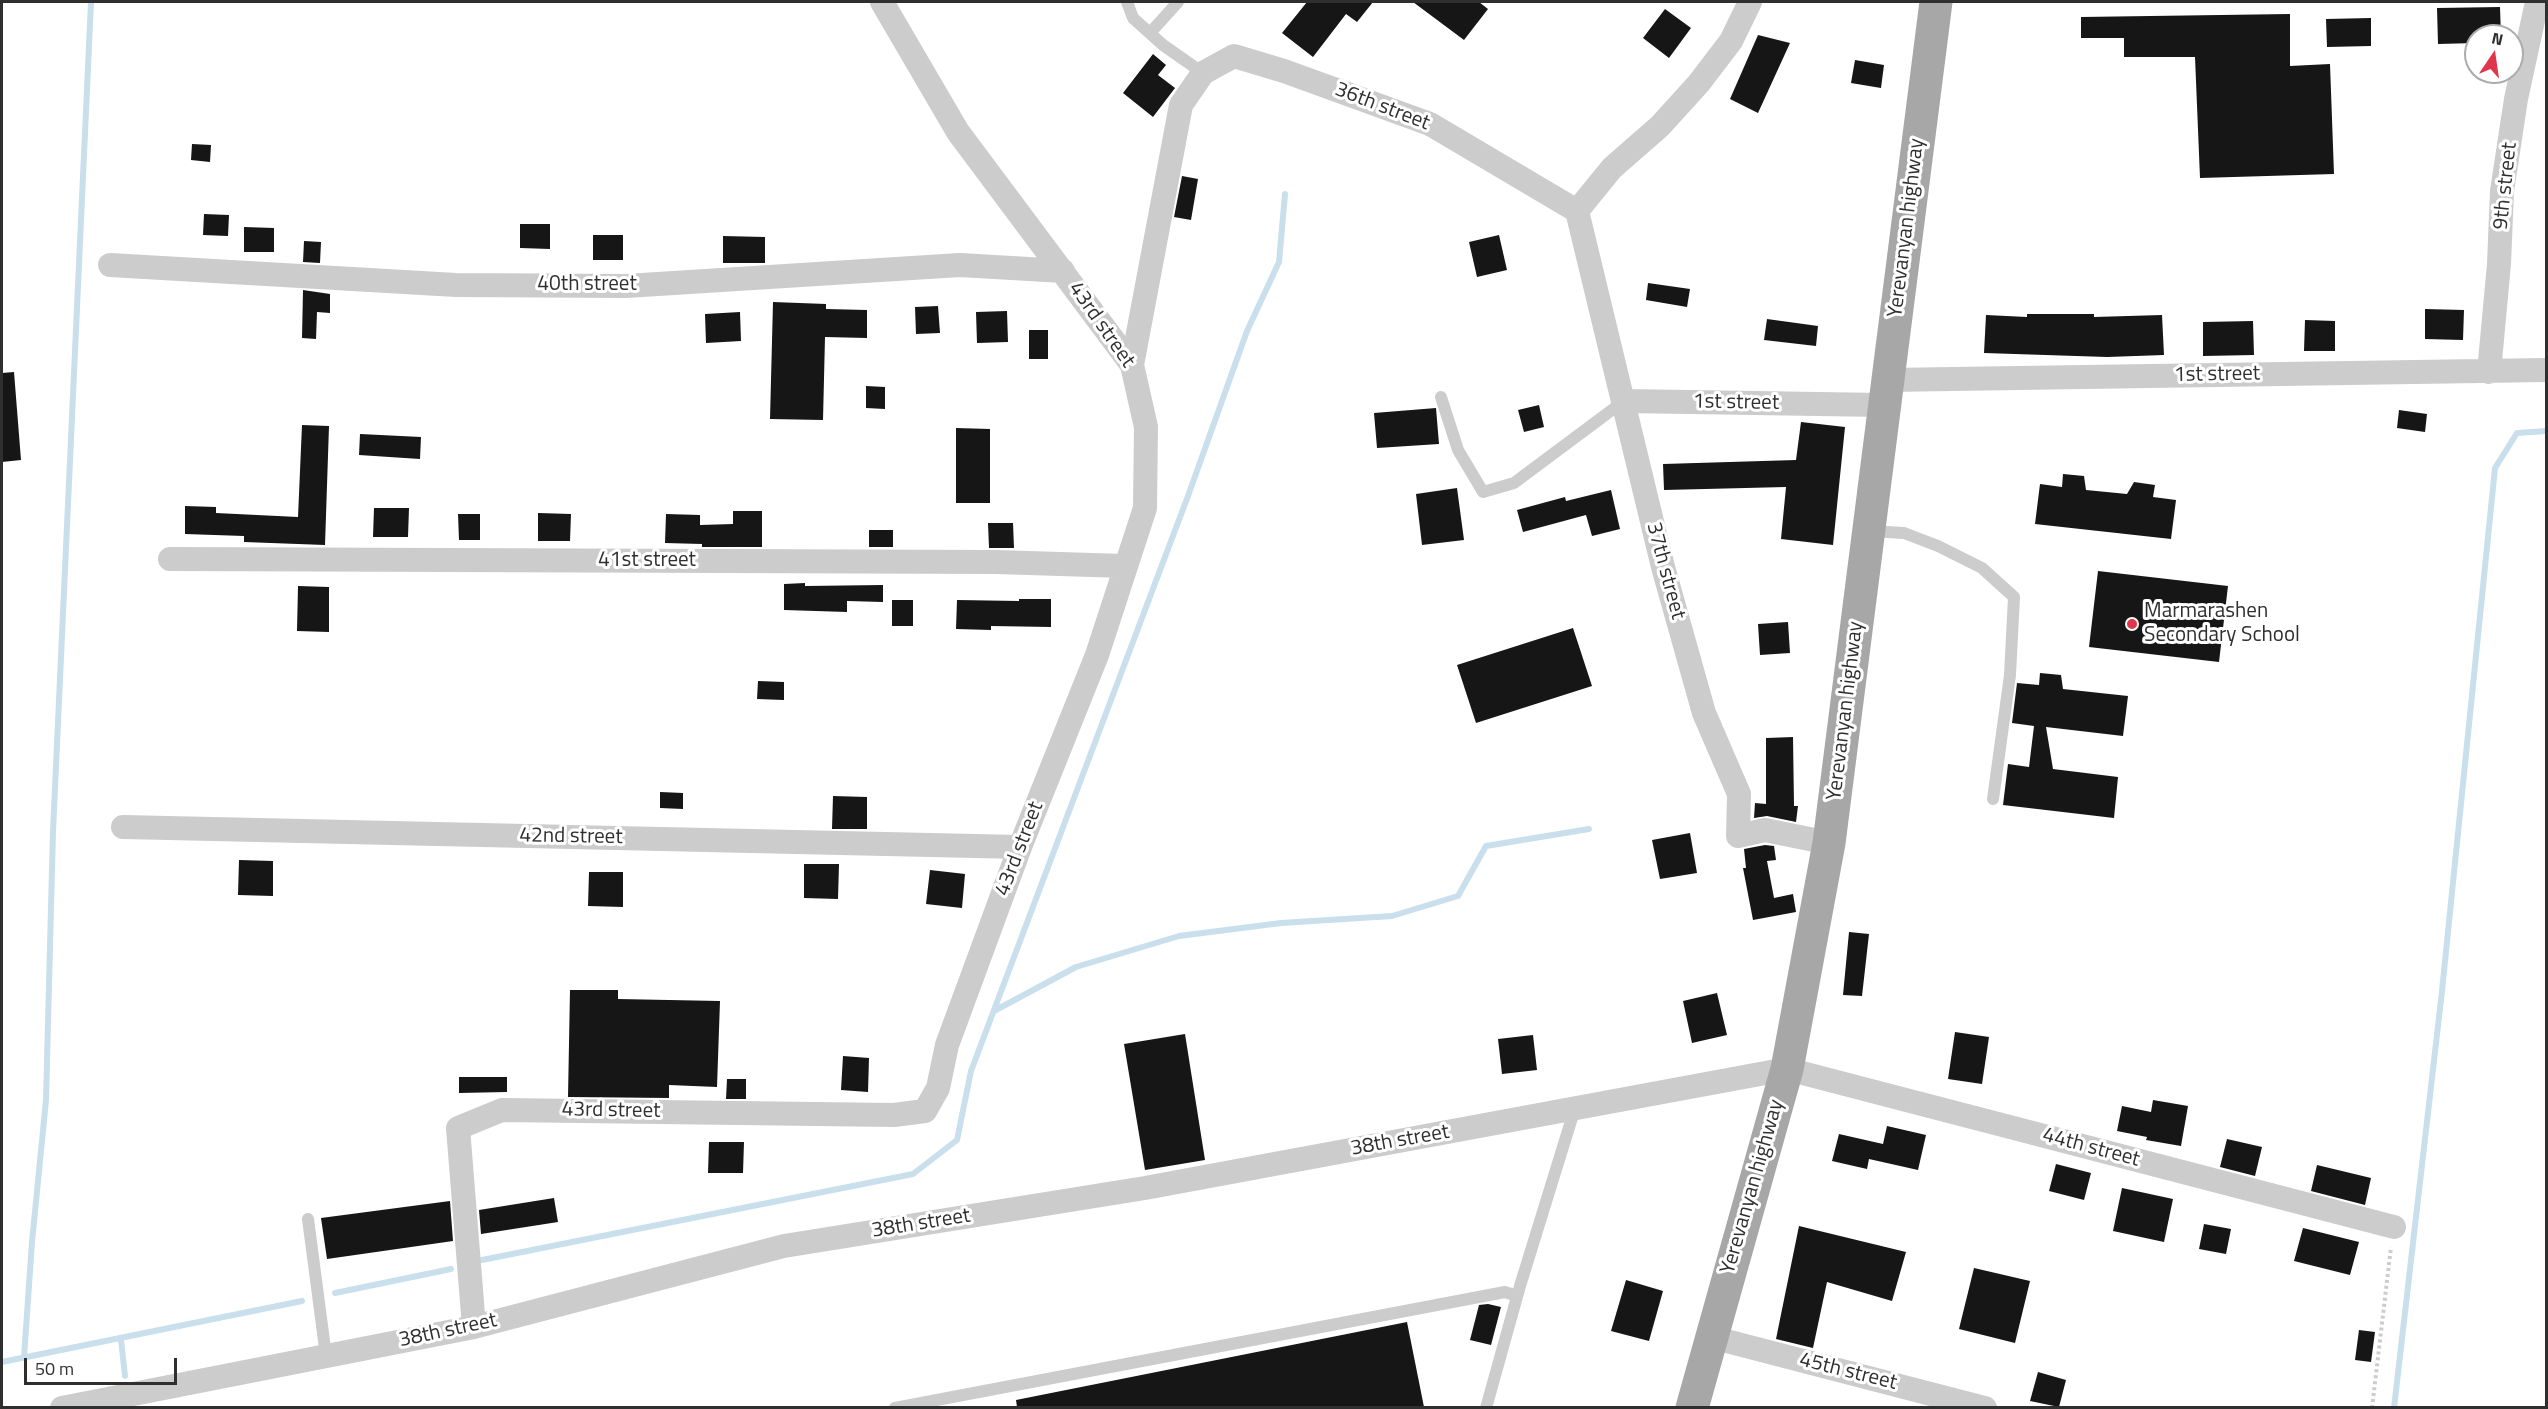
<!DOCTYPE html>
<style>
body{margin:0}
#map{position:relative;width:2548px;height:1409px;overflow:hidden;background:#fff;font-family:"Titillium Web",sans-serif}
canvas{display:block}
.frame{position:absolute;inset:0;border:3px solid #2f2f2f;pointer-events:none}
.north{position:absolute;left:2464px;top:24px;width:60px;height:60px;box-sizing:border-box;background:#fff;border:2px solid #acacac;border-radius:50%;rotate:13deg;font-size:16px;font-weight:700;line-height:24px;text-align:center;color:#2f2f2f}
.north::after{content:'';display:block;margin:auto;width:21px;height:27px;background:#e0364b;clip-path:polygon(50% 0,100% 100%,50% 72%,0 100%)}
.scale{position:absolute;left:24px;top:1358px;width:153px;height:27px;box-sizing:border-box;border:3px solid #2f2f2f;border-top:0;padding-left:8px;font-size:18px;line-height:21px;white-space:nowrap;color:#2f2f2f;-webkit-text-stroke:4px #fff;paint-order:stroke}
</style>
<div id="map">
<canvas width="2548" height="1409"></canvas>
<div class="frame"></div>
<div class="north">N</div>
<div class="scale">50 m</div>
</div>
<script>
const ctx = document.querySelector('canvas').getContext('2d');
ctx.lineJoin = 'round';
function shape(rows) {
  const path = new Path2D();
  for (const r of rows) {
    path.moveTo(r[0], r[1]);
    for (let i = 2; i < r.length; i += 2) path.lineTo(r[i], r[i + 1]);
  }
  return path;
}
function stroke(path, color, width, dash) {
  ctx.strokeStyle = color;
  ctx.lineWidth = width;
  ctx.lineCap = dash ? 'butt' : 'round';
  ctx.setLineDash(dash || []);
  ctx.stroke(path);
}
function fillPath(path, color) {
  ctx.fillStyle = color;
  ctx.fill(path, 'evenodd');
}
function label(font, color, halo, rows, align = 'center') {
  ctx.font = font + ' "Titillium Web",sans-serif';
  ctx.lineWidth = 6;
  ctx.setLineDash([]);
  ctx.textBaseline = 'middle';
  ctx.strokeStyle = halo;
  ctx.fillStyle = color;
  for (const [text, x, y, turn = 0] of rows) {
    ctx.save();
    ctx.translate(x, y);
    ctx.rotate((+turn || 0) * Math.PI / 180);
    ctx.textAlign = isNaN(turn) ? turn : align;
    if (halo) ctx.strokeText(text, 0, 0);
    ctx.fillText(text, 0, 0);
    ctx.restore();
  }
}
stroke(shape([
 [994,1011,1076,967,1179,936,1281,923,1392,916,1458,896,1486,846,1589,829],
 [482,1260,913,1174,957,1140,971,1071,1188,496,1247,331,1279,262,1285,194],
 [335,1293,451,1269],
 [121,1340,125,1376],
 [24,1357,32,1242,46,1100,53,831,91,2],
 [2,1362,302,1301],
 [2394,1408,2442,991,2495,468,2517,433,2546,431]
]), '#c9dfeb', 6);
fillPath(shape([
 [1307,2,1373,2,1357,22,1346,14,1313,57,1282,33],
 [1413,2,1479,2,1488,9,1464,40],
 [2500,7,2501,36,2476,36,2476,43,2438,44,2437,8],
 [1665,9,1691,28,1669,58,1643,38],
 [2290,14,2290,66,2330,64,2334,174,2200,178,2195,57,2124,57,2124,38,2081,38,2081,17],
 [2371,18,2371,46,2327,47,2326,19],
 [1758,35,1790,43,1758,113,1730,99],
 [1153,54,1166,65,1158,75,1175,88,1153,117,1123,93],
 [1855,60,1884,65,1881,88,1851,83],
 [192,144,211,145,210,162,191,160],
 [1182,176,1198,179,1191,220,1174,217],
 [204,214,229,215,228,236,203,235],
 [520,224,550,224,550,249,520,248],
 [244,227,274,228,274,252,244,252],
 [593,235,623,235,623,260,593,260],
 [1499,235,1507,270,1477,277,1469,242],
 [723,236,765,237,765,263,723,263],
 [304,241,321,242,320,263,303,262],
 [1648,283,1690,289,1687,307,1646,300],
 [303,290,330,294,330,313,317,312,316,339,302,338],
 [773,302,826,304,826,309,867,310,867,338,825,337,823,420,770,419],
 [938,306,940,333,916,334,915,307],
 [2425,309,2464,310,2463,340,2425,339],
 [1007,311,1008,342,977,343,976,312],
 [740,312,741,341,706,343,705,314],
 [2027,314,2094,314,2094,317,2162,315,2164,355,2107,357,1984,353,1986,315,2027,317],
 [1767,319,1818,326,1816,346,1764,340],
 [2305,320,2335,321,2335,351,2304,351],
 [2253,321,2254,355,2203,356,2203,322],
 [1029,330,1048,330,1048,359,1029,359],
 [14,372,21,460,2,462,2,373],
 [866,386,885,387,885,409,866,408],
 [1539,405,1544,427,1524,432,1518,410],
 [1436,408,1439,444,1377,448,1374,413],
 [2399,410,2427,414,2425,432,2397,428],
 [1801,422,1845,427,1833,545,1781,539,1786,487,1664,490,1663,464,1796,460],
 [302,425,329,426,325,545,244,542,244,536,185,534,185,506,216,507,216,513,298,517],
 [956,428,990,429,990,503,956,503],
 [360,434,421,437,420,459,359,455],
 [2063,474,2084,476,2086,490,2127,494,2134,482,2155,485,2153,497,2176,500,2171,539,2035,524,2040,484,2062,487],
 [1457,488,1464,540,1422,545,1416,494],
 [1611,490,1620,529,1592,536,1586,515,1523,532,1517,510,1565,497,1566,501],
 [374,508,409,508,408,537,373,537],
 [733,511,762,511,762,547,702,547,702,544,665,543,666,514,700,515,700,525,733,524],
 [538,513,571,514,570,541,538,541],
 [458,514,480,514,480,540,459,540],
 [988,523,1013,523,1014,548,989,548],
 [869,530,893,530,893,547,869,547],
 [2098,571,2228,586,2219,662,2089,647],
 [805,583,805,586,883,585,883,602,847,601,847,612,784,610,784,584],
 [298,586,329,587,329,632,297,631],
 [1019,599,1051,599,1051,627,991,626,991,630,956,629,957,600,1019,601],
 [892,600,913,600,913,626,892,626],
 [1788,622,1790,653,1760,655,1758,624],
 [1573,628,1592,686,1476,723,1457,665],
 [2040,673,2061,675,2063,689,2128,696,2123,736,2046,727,2053,769,2118,777,2114,818,2003,805,2008,764,2029,767,2034,726,2012,723,2017,683,2039,685],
 [758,681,784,682,784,700,757,699],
 [1793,737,1794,806,1798,806,1796,822,1767,816,1754,818,1755,803,1766,804,1766,738],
 [660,792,683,793,683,809,660,808],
 [833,796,867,797,867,829,832,829],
 [1690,833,1697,873,1660,879,1652,840],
 [1765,845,1774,846,1776,860,1767,861,1774,898,1793,894,1796,912,1753,920,1743,868,1746,868,1744,849],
 [239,860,273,861,273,896,238,895],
 [804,864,839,864,838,899,804,898],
 [930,870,965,874,962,908,926,904],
 [589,872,623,872,623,907,588,906],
 [1849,932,1869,934,1862,996,1843,995],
 [570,990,618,990,618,999,720,1001,717,1087,669,1085,669,1098,568,1097],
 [1717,993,1727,1035,1692,1043,1683,1001],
 [1955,1032,1989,1037,1982,1084,1948,1079],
 [1185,1034,1205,1160,1145,1170,1124,1044],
 [1533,1035,1537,1070,1502,1074,1498,1039],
 [843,1056,869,1058,868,1092,841,1090],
 [459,1077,507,1077,507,1092,459,1093],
 [727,1079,746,1079,746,1099,726,1099],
 [2153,1100,2188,1106,2181,1146,2146,1140,2147,1137,2117,1131,2122,1106,2151,1112],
 [1887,1126,1926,1135,1918,1170,1869,1159,1867,1169,1832,1161,1839,1134,1883,1144],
 [2227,1139,2262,1147,2255,1176,2220,1167],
 [709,1142,744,1142,743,1173,708,1173],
 [2056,1164,2091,1173,2084,1200,2049,1191],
 [2317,1165,2371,1178,2365,1205,2311,1191],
 [2122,1188,2173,1199,2164,1242,2113,1231],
 [554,1198,558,1222,481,1234,479,1210],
 [450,1201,453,1241,327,1259,321,1218],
 [2204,1224,2231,1229,2226,1254,2199,1249],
 [1799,1226,1906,1252,1892,1301,1827,1282,1813,1348,1776,1339],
 [2303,1228,2359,1242,2350,1275,2294,1261],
 [1974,1268,2030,1281,2015,1343,1959,1329],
 [1626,1280,1663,1291,1649,1341,1611,1331],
 [1488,1304,1501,1307,1491,1345,1470,1340,1479,1305],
 [1407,1322,1424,1407,1017,1407,1016,1400],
 [2359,1330,2375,1332,2371,1362,2355,1360],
 [2038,1372,2066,1380,2059,1407,2030,1401]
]), '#161616');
stroke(shape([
 [2372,1408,2391,1247]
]), '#ccc', 4, [3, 3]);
stroke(shape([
 [1127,2,1133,18,1163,45,1203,73],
 [1150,33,1178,2],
 [1441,397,1458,450,1483,492,1514,483,1624,401],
 [1870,531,1904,533,1938,546,1982,568,2014,597,2010,675,1993,799],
 [308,1219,326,1356],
 [895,1408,1505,1292,1517,1296],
 [1486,1408,1520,1286,1575,1108]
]), '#ccc', 12);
stroke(shape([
 [1577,211,1663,567,1704,713,1739,794,1738,836,1765,830,1829,843],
 [1577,211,1612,168,1660,126,1699,83,1731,41,1750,2],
 [110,265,456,285,626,286,960,265,1063,271],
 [1132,365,1181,105,1203,73,1234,56,1284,71,1430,124,1577,211],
 [2489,372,2499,264,2502,191,2516,99,2537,2],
 [1887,380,2546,370],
 [1624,401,1883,405],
 [170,559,996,562,1124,566],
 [123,827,1020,847],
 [474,1327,458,1128,502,1110,894,1115,925,1111,938,1088,947,1045,1020,847,1097,655,1145,508,1146,427,1132,365,958,132,882,2],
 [1711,1337,1985,1408],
 [62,1408,474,1327,784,1246,1145,1188,1787,1069,2394,1227]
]), '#ccc', 24);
stroke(shape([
 [1692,1408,1787,1069,1829,843,1936,2]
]), '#a7a7a7', 33);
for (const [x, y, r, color] of [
 [2132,624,6,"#e0364b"]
]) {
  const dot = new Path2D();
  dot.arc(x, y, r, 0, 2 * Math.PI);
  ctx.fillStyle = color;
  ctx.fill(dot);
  stroke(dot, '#fff', 2);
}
label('21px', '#2f2f2f', '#fff', [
 ["36th street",1382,107,21],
 ["9th street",2506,186,-84],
 ["Yerevanyan highway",1907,228,-83],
 ["40th street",587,285],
 ["43rd street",1101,325,55],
 ["1st street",2217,375,-1],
 ["1st street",1736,403,1],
 ["41st street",647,561],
 ["37th street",1665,571,75],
 ["Yerevanyan highway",1846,711,-83],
 ["42nd street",571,837,1],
 ["43rd street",1020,849,-69],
 ["43rd street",611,1111,1],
 ["38th street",1400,1141,-10],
 ["44th street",2091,1148,15],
 ["Yerevanyan highway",1753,1187,-74],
 ["38th street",921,1224,-9],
 ["38th street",448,1331,-12],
 ["45th street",1848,1372,14]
]);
label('21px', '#2f2f2f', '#fff', [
 ["Marmarashen",2144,612],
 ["Secondary School",2144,636]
], 'left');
</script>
